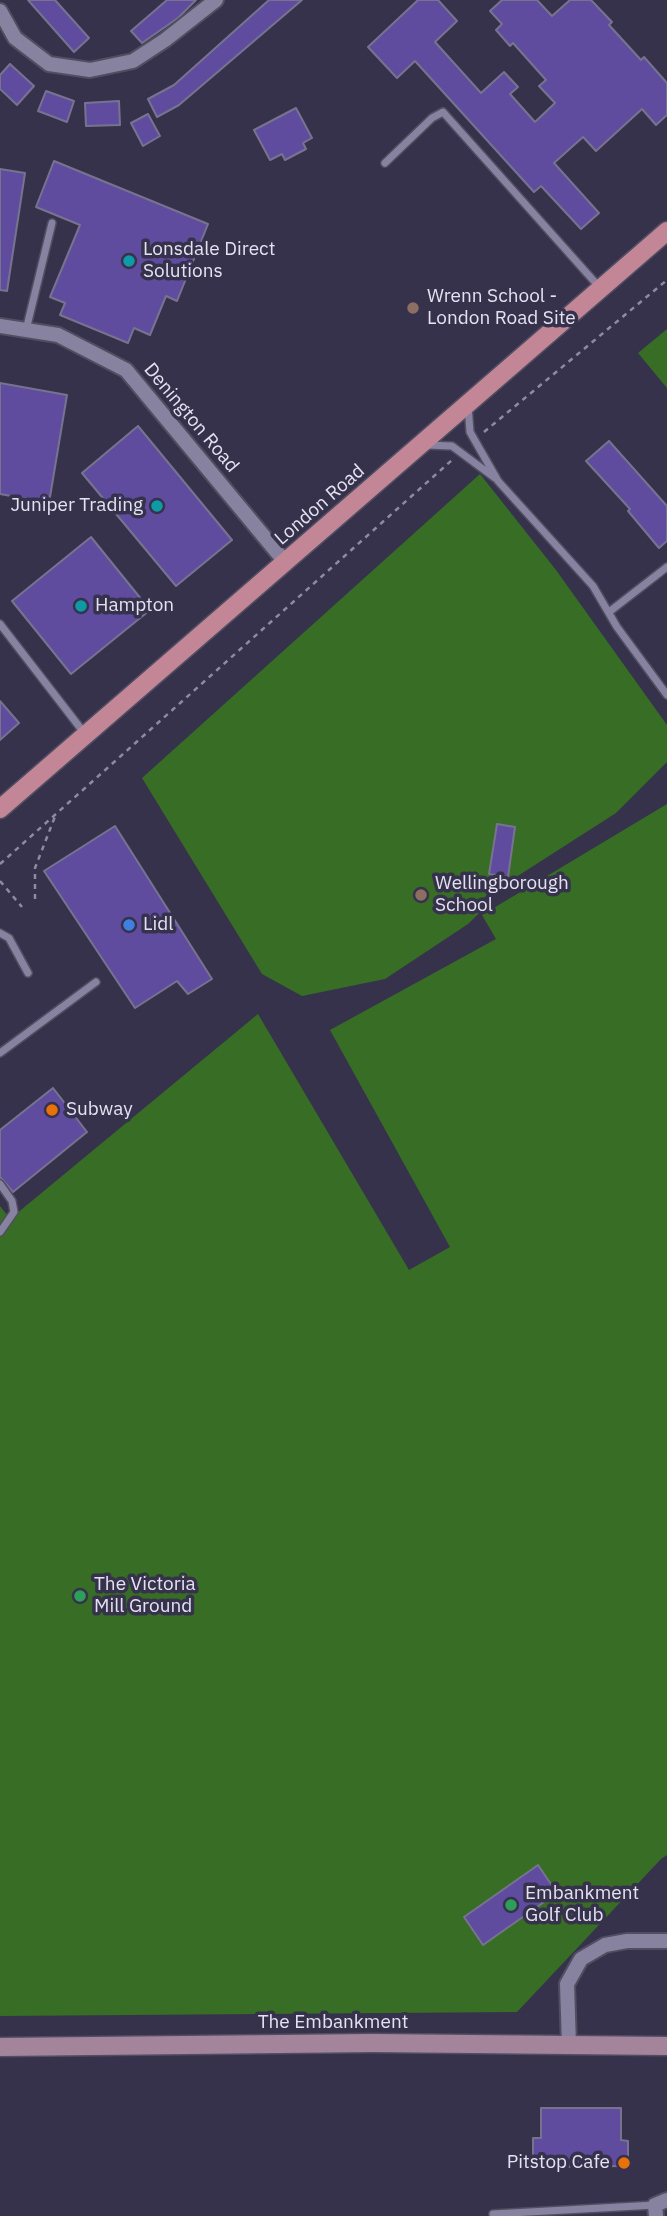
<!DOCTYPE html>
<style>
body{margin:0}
canvas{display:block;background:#36324b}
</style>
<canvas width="667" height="2216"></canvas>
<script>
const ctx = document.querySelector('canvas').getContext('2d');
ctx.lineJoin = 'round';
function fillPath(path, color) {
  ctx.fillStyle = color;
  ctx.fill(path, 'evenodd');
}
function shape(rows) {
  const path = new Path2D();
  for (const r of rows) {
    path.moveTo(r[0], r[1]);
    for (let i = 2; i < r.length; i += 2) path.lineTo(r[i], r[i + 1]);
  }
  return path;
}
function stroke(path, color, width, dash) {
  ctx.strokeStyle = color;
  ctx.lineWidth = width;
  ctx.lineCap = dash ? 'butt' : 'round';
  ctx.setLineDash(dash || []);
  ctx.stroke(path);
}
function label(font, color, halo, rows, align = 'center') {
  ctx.font = font + ' "IBM Plex Sans",sans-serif';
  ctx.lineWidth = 7;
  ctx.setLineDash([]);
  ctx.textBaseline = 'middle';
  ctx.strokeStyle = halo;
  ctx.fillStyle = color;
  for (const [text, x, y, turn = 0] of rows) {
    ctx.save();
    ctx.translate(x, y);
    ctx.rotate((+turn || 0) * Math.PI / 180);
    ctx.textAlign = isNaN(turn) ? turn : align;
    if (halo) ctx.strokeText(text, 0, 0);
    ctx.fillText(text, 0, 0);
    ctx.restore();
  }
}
fillPath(shape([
 [667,329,667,388,638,353],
 [480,474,556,570,667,725,667,762,616,813,474,904,479,913,468,924,385,979,302,996,262,974,142,778],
 [667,804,667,1855,661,1859,517,2012,0,2016,0,1206,10,1219,258,1014,409,1270,450,1247,330,1030,496,939,482,915]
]), '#376d25');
const building = shape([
 [28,0,55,0,89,38,74,52,28,0],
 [167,0,196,0,178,18,142,43,131,31,167,0],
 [269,0,302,0,179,105,157,117,148,99,174,85,269,0],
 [418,0,438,0,457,21,435,42,481,93,504,72,518,87,510,94,535,122,555,103,539,86,546,80,513,43,510,46,496,30,502,24,490,11,502,0,537,0,552,16,570,0,591,0,612,22,609,25,641,60,644,57,667,83,667,115,656,125,642,109,596,151,583,137,554,163,599,213,581,229,541,186,534,192,415,61,397,78,368,47,418,0],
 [10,64,34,86,17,105,0,89,0,75,10,64],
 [46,91,74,101,67,122,38,111,46,91],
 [119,101,120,125,86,126,85,103,119,101],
 [296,108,312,138,303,143,306,149,285,160,282,154,270,160,254,130,296,108],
 [148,114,160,136,143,146,131,123,148,114],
 [54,161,208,224,177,301,166,296,150,335,134,328,128,343,60,315,65,303,50,297,80,225,36,207,54,161],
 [0,169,25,173,7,291,0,290,0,169],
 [0,383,67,395,49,503,0,494,0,383],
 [138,426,232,540,176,586,82,473,138,426],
 [609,441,667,506,667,541,659,548,628,511,630,509,586,461,609,441],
 [91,537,150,610,71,674,12,601,91,537],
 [0,701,19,723,0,740,0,701],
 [497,824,515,827,508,877,489,874,497,824],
 [115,826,212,979,188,994,177,981,135,1008,44,871,115,826],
 [53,1088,87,1132,13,1192,0,1177,0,1130,53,1088],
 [538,1865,557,1893,483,1945,464,1917,538,1865],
 [541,2108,621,2108,621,2140,628,2141,628,2166,533,2167,533,2138,541,2138,541,2108]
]);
fillPath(building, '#5f4c9f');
stroke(building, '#77738f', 2);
const service = shape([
 [385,163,432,118,443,112,601,289],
 [26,330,52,223],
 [468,405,470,432,498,481,593,586,617,627,667,695],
 [427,445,452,446,495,478],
 [609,612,667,567],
 [0,624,85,734],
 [0,933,9,938,28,973],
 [0,1053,96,982],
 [0,1184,12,1201,14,1212,0,1232],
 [493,2214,655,2205]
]);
const minor = shape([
 [0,11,15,38,49,64,90,70,133,61,165,40,216,0],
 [0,326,58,335,126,370,286,563],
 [569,2045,567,1984,581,1959,605,1945,627,1941,667,1941],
 [656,2216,655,2205,667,2200]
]);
const secondary = shape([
 [0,2047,373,2043,667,2046]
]);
const primary = shape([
 [0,809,667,231]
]);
stroke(service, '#514e62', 10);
stroke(minor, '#514e62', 18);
stroke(secondary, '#514e62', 21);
stroke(primary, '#514e62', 21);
stroke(shape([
 [484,432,667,280],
 [0,864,452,460],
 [0,881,22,907],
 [35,899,35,868,56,814]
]), '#8e8ba0', 2.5, [5, 5]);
stroke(service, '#86829f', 7);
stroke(minor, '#86829f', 14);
stroke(secondary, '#a4849b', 18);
stroke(primary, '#c38697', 18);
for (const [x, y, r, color] of [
 [129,261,7,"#0f9aa8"],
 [413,308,7,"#8d6e63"],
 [157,506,7,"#0f9aa8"],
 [81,606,7,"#0f9aa8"],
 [421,895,7,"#8d6e63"],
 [129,925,7,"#3f7fe0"],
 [52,1110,7,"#e8710a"],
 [80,1596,7,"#2e9e5b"],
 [511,1905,7,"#2e9e5b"],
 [624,2163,7,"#e8710a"]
]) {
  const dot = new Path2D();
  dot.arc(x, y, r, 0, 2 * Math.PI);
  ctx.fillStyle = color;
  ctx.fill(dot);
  stroke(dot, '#36324b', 2.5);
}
label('19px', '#e4e2f2', '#36324b', [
 ["Lonsdale Direct",143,250],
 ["Solutions",143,272],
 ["Wrenn School -",427,297],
 ["London Road Site",427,319],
 ["Juniper Trading",143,506,"right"],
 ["Hampton",95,606],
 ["Wellingborough",435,884],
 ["School",435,906],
 ["Lidl",143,925],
 ["Subway",66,1110],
 ["The Victoria",94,1585],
 ["Mill Ground",94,1607],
 ["Embankment",525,1894],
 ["Golf Club",525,1916],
 ["Pitstop Cafe",610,2163,"right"]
], 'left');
label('19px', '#e4e2f2', '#36324b', [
 ["Denington Road",191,418,50],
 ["London Road",320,505,-41],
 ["The Embankment",333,2023]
]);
</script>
